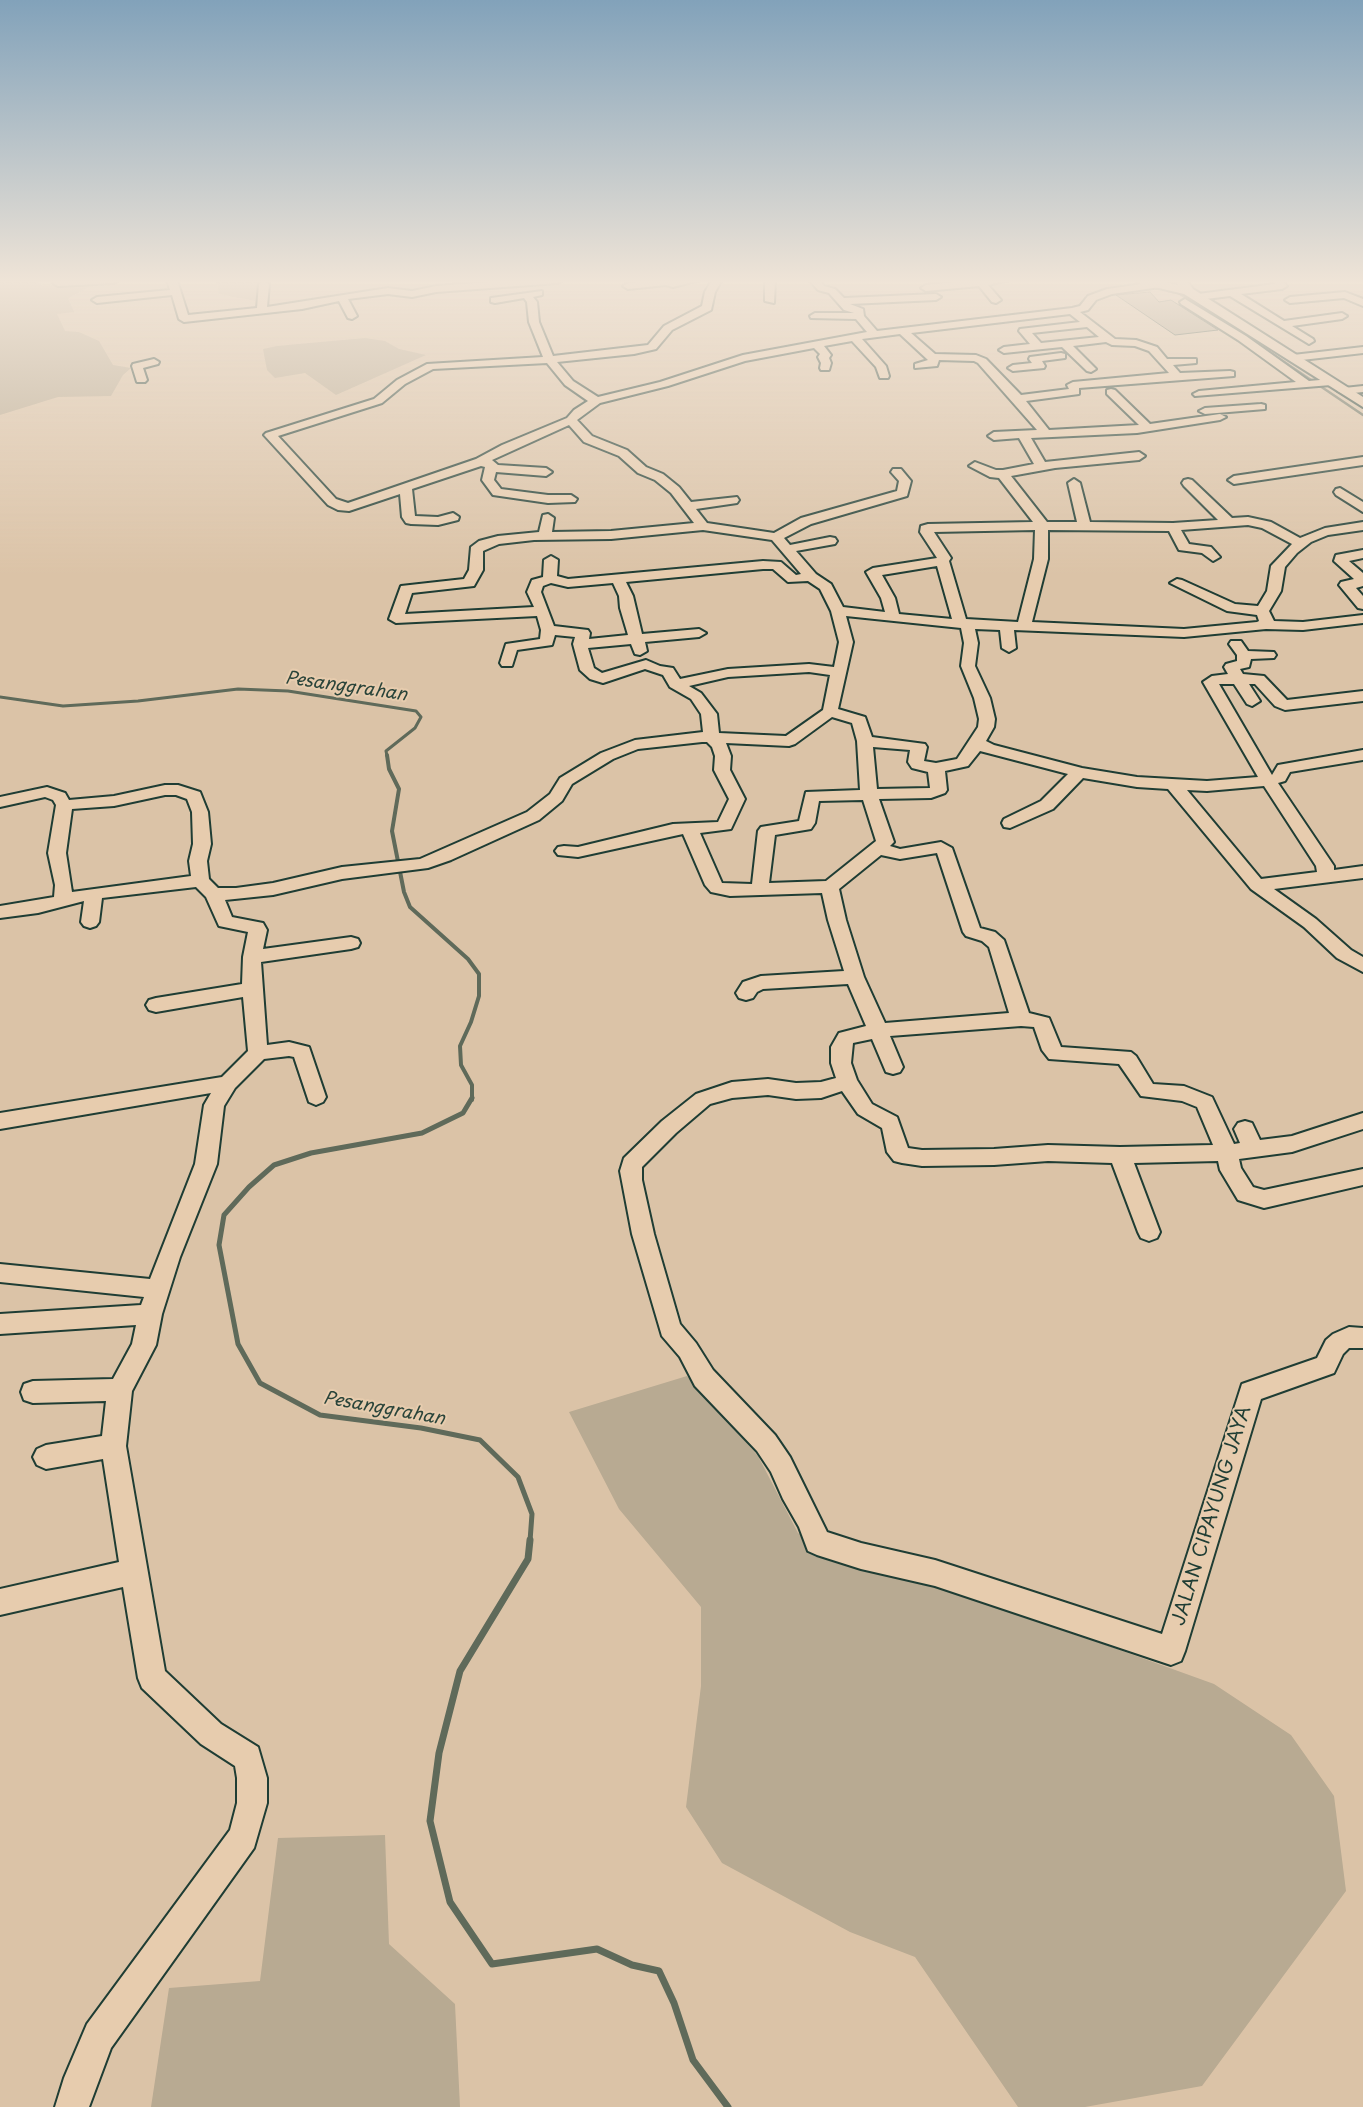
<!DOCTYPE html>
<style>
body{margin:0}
canvas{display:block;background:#dbc3a7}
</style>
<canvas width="1363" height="2107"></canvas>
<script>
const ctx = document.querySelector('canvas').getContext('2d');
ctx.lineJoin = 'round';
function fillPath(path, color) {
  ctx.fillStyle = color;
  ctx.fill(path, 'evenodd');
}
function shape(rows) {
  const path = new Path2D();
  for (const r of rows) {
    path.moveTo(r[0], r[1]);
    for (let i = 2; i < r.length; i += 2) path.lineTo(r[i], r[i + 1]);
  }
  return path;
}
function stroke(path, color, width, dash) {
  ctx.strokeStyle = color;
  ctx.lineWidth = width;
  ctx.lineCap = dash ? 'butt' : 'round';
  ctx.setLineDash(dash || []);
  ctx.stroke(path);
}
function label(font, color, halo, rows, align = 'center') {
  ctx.font = font + ' "Playpen Sans",sans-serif';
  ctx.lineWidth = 4;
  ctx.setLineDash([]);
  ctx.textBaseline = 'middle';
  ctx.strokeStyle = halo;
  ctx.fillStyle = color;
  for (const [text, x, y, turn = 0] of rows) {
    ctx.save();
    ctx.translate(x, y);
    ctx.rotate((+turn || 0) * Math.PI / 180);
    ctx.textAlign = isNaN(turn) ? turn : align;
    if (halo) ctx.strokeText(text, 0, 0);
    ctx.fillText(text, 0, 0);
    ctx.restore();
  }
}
fillPath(shape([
 [33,280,44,286,97,280,91,286,68,298,74,312,57,314,65,331,79,332,99,341,113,365,131,368,123,375,111,396,58,397,0,415,0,282],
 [216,280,265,280,261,302,219,294],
 [365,338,385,341,399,349,426,355,336,395,305,373,275,378,267,370,263,349,277,346],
 [687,1376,758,1456,798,1533,846,1563,937,1584,1214,1684,1291,1735,1334,1796,1346,1891,1202,2086,1085,2107,1018,2107,915,1957,850,1932,722,1863,686,1807,701,1686,701,1607,619,1509,569,1412],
 [385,1835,389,1944,455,2004,460,2107,151,2107,169,1988,260,1981,278,1838]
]), '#b8aa92');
stroke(shape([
 [1172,280,1174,290,1205,311],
 [1246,336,1363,415]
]), '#5f6a5a', 2.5);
stroke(shape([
 [0,697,63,706,138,701,238,689,288,691,416,711,421,717,415,728,386,751,387,756]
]), '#5f6a5a', 3);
stroke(shape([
 [387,755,389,769,399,789,392,831,404,892,410,907,468,959,479,974,479,996,471,1022,460,1046,461,1065,472,1085,472,1100]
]), '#5f6a5a', 4);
stroke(shape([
 [472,1098,463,1113,422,1133,311,1153,274,1165,249,1187,224,1215,219,1245,238,1344,260,1383,320,1415,421,1428,480,1440,518,1477,532,1514,530,1541]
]), '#5f6a5a', 5);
stroke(shape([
 [530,1540,528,1559,460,1671,439,1753,430,1821,450,1902,492,1964,597,1949,632,1965,659,1971,674,2003,693,2060,728,2107]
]), '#5f6a5a', 7);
const building = shape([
 [1150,292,1159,302,1171,300,1218,330,1175,335,1116,295,1150,292]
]);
fillPath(building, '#a19983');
stroke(building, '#1f3d34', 1);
const minor = shape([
 [57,280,119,280,114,283,58,286,53,283,57,280],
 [167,280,177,280,188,315,257,308,259,284,264,281,269,284,267,307,388,288,412,291,436,286,515,280,563,280,558,283,436,292,412,297,388,294,348,299,357,316,352,319,348,318,339,301,302,309,184,322,179,319,172,295,97,303,92,300,97,297,170,290,167,280],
 [655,280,674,281,700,280,673,287,666,285,628,289,623,286,628,283,655,280],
 [712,280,722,280,715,292,711,310,672,330,656,349,634,354,557,362,573,381,598,397,660,382,743,355,867,332,856,319,811,318,810,316,815,313,854,313,844,310,829,293,818,290,809,280,819,280,824,286,835,289,844,298,936,294,941,297,936,300,850,304,863,309,864,316,877,331,1072,308,1080,306,1088,296,1107,289,1157,282,1160,283,1160,287,1112,294,1096,300,1088,310,1080,312,1115,339,1136,340,1157,347,1167,359,1196,359,1196,363,1173,365,1180,373,1230,371,1234,372,1234,376,1079,388,1079,394,1026,401,1049,430,1139,425,1107,394,1107,390,1111,389,1115,390,1150,424,1220,414,1226,417,1220,420,1137,433,1031,438,1045,462,1139,452,1145,456,1139,460,1055,468,1011,476,1047,522,1077,522,1068,483,1074,479,1080,483,1090,522,1173,523,1218,520,1184,486,1182,483,1184,480,1188,479,1192,480,1232,518,1248,517,1271,522,1300,538,1325,528,1363,522,1363,530,1328,535,1311,542,1297,553,1285,567,1281,591,1269,611,1274,621,1303,622,1363,615,1363,623,1303,630,1266,629,1184,637,1014,630,1016,648,1009,652,1002,648,1000,630,975,629,978,643,975,666,990,698,995,719,994,727,986,741,994,745,1082,768,1137,777,1207,781,1258,777,1203,682,1212,676,1228,674,1224,667,1226,664,1237,661,1237,655,1229,644,1231,641,1241,641,1248,651,1274,652,1276,655,1274,658,1251,659,1249,667,1240,669,1243,674,1264,676,1287,700,1363,691,1363,701,1285,710,1275,706,1255,684,1249,684,1260,701,1252,706,1247,704,1234,684,1219,684,1272,775,1278,765,1363,750,1363,760,1290,772,1285,781,1278,783,1334,866,1334,870,1363,866,1363,878,1274,889,1316,919,1351,950,1363,957,1363,972,1337,958,1304,927,1251,889,1168,789,1137,787,1083,778,1053,809,1010,828,1004,827,1002,823,1004,819,1041,801,1068,774,980,751,968,766,945,771,947,790,945,793,931,798,879,799,894,842,890,846,900,849,941,842,952,848,980,928,995,932,1004,940,1029,1013,1049,1018,1061,1047,1131,1052,1136,1056,1153,1084,1184,1086,1212,1097,1234,1144,1240,1143,1234,1129,1238,1123,1245,1121,1252,1123,1260,1140,1292,1136,1363,1113,1363,1129,1292,1152,1239,1159,1241,1168,1253,1187,1264,1190,1363,1169,1363,1185,1264,1208,1238,1200,1220,1170,1218,1161,1134,1163,1160,1232,1157,1238,1149,1241,1141,1238,1138,1232,1112,1163,1048,1161,994,1165,922,1166,902,1163,894,1161,887,1152,882,1128,858,1114,842,1091,821,1098,796,1099,768,1095,732,1098,710,1104,676,1133,642,1167,642,1180,654,1234,680,1324,696,1343,713,1370,775,1435,790,1457,827,1532,861,1543,935,1560,1162,1634,1242,1384,1317,1358,1326,1340,1333,1334,1349,1327,1363,1328,1363,1348,1349,1348,1343,1354,1334,1373,1261,1399,1185,1651,1181,1661,1171,1665,935,1586,861,1569,817,1555,808,1551,799,1527,783,1499,771,1472,757,1451,695,1386,680,1357,662,1336,632,1234,620,1171,624,1158,662,1121,696,1094,732,1082,768,1079,796,1083,821,1082,836,1078,831,1063,831,1047,839,1033,866,1026,848,984,763,989,757,992,753,998,746,1000,739,998,736,993,743,982,761,976,844,971,828,920,822,893,730,896,711,892,705,885,683,834,578,857,558,855,555,851,558,847,564,846,578,847,673,824,718,822,729,799,714,770,715,756,712,747,707,742,702,742,638,749,613,759,572,784,562,801,539,820,451,860,428,868,342,879,273,895,225,900,232,917,263,923,267,930,263,949,351,937,358,939,360,943,358,947,351,949,261,962,267,1045,289,1042,309,1047,326,1097,323,1102,316,1105,309,1102,294,1057,289,1056,264,1059,235,1088,224,1106,217,1164,180,1257,162,1314,156,1345,132,1391,126,1446,165,1671,221,1724,258,1747,267,1778,267,1803,254,1848,111,2048,89,2107,55,2107,64,2078,87,2024,230,1830,237,1803,237,1778,235,1766,201,1744,142,1688,138,1678,123,1587,0,1615,0,1589,119,1562,103,1459,46,1469,37,1465,33,1457,37,1449,46,1445,102,1436,106,1401,33,1403,24,1400,21,1392,24,1384,33,1381,113,1379,132,1344,136,1325,0,1334,0,1314,141,1305,144,1297,0,1282,0,1264,150,1279,195,1164,204,1105,211,1093,0,1129,0,1113,222,1077,248,1051,243,997,156,1012,149,1010,146,1005,149,1000,156,998,242,984,243,957,248,932,219,926,206,897,196,887,102,898,99,922,96,926,90,928,84,926,81,922,84,901,38,913,0,918,0,906,54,897,55,885,48,853,56,805,53,800,45,797,0,807,0,797,47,787,65,793,69,800,114,796,165,785,178,785,200,792,208,812,211,844,207,861,209,879,218,888,236,888,273,883,342,867,420,859,527,812,550,794,560,778,601,753,635,740,703,732,701,714,691,699,670,687,663,675,645,669,603,683,590,679,580,670,573,644,575,637,555,635,552,645,517,650,512,666,502,666,500,663,506,644,540,639,541,630,537,616,396,623,389,619,401,586,464,579,469,570,471,547,479,541,498,536,539,532,543,515,548,514,554,518,552,532,611,531,694,523,671,493,655,480,638,473,619,456,584,442,569,425,492,460,498,465,546,468,552,472,546,476,496,472,494,480,501,489,548,495,571,495,577,499,575,502,548,503,493,495,482,480,485,467,481,466,412,489,415,516,438,517,453,513,459,517,458,520,438,525,411,524,406,523,402,517,400,494,349,511,338,510,328,505,264,435,266,433,374,399,397,380,427,364,543,357,529,322,527,302,524,298,495,303,491,302,491,298,542,291,542,295,533,297,537,302,539,322,553,356,648,345,664,326,702,306,705,292,712,280],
 [1070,314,1080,322,1020,329,1019,331,1030,344,1004,347,999,350,1004,353,1062,347,1087,371,1091,372,1096,369,1073,346,1106,342,1112,345,1135,346,1149,351,1169,373,1073,382,1067,385,1069,389,1021,395,986,359,976,355,935,354,911,333,1070,314],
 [1087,327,1099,337,1041,343,1032,333,1087,327],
 [900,334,928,360,915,364,915,368,937,366,939,360,974,361,978,363,1037,430,994,432,988,436,994,440,1019,438,1034,464,1003,470,996,470,975,462,969,466,990,477,999,478,1033,522,928,524,921,526,920,532,937,558,873,568,866,572,881,598,885,612,843,607,831,584,816,574,796,551,835,544,837,541,835,538,830,537,790,545,784,538,811,524,907,496,911,481,901,469,893,469,891,472,899,481,897,491,801,518,774,533,707,523,696,509,737,503,739,500,737,497,691,502,679,487,663,474,646,467,627,450,592,436,577,420,600,403,668,386,745,361,814,348,820,354,818,357,821,363,820,368,821,370,829,370,831,363,829,358,831,355,824,346,852,341,876,367,880,378,888,378,889,376,886,366,862,339,900,334],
 [547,363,565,385,588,401,574,410,567,418,502,445,476,459,348,503,336,499,278,436,382,403,405,384,433,369,547,363],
 [1248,525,1262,528,1292,544,1271,566,1267,591,1258,606,1235,604,1182,580,1177,579,1170,583,1227,611,1257,615,1259,621,1257,622,1184,629,1032,622,1048,559,1048,530,1169,531,1179,550,1202,553,1213,561,1220,557,1211,547,1189,544,1181,530,1248,525],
 [703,530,772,540,801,574,796,575,781,562,763,561,568,579,557,576,558,560,551,556,544,560,543,577,532,580,527,592,534,607,405,614,412,593,474,586,483,570,483,551,499,544,534,540,611,539,703,530],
 [1035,530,1034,559,1018,622,966,619,949,561,951,558,934,532,1035,530],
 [937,566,952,619,899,614,895,598,882,575,937,566],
 [763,569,773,569,788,582,808,581,820,589,831,611,839,642,834,667,809,664,728,669,680,679,673,668,660,666,646,660,602,673,594,668,588,648,631,644,635,654,640,655,647,651,645,642,699,637,706,633,699,629,642,634,633,596,626,582,763,569],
 [551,583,568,587,613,583,619,596,620,608,628,635,589,639,590,633,588,630,554,626,541,592,543,586,551,583],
 [846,616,961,628,964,643,961,666,974,698,979,719,978,727,957,759,936,763,924,761,927,747,925,744,872,737,865,717,838,709,853,642,846,616],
 [809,672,830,675,823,710,786,736,719,733,717,714,701,693,689,686,728,677,809,672],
 [832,717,852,723,857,741,860,790,806,792,799,821,767,826,761,827,758,831,752,884,722,883,700,833,731,829,745,799,730,770,731,756,726,743,789,746,795,744,832,717],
 [873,747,910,750,908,762,912,768,928,772,930,788,877,789,873,747],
 [1264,786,1316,866,1317,872,1261,879,1187,790,1207,791,1264,786],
 [165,795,176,795,187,799,192,812,193,844,189,861,191,876,72,892,66,853,72,809,114,806,165,795],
 [863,800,876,841,826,881,769,883,775,835,811,829,815,823,819,801,863,800],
 [937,853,963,932,966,936,982,941,989,947,1009,1013,885,1023,864,977,846,920,839,889,881,855,900,859,937,853],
 [1021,1026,1034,1027,1042,1050,1049,1059,1119,1064,1141,1096,1182,1101,1197,1107,1213,1145,1120,1147,1048,1145,994,1149,922,1150,908,1148,897,1117,872,1104,857,1080,851,1063,853,1043,872,1039,886,1072,893,1074,900,1072,903,1067,890,1036,1021,1026],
 [765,280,775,280,774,303,765,301,765,280],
 [973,280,1009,280,988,285,1001,300,996,303,992,302,979,286,926,291,921,288,926,285,973,280],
 [1271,280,1282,280,1287,286,1282,289,1241,294,1284,321,1342,313,1347,316,1342,319,1292,326,1313,339,1314,341,1309,344,1230,296,1198,300,1193,297,1198,294,1275,284,1271,280],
 [1345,292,1363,299,1363,306,1344,298,1290,303,1285,300,1290,297,1345,292],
 [1185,299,1246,336,1309,381,1331,379,1337,382,1331,385,1195,396,1193,394,1199,391,1296,382,1238,340,1181,304,1180,302,1185,299],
 [1363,347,1363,353,1293,361,1288,358,1293,355,1363,347],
 [1061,353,1065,354,1065,358,1042,361,1045,366,1044,368,1013,371,1008,368,1013,365,1032,363,1029,359,1030,357,1061,353],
 [154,359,159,362,158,364,143,368,147,380,145,382,137,382,132,366,133,364,154,359],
 [1363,386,1363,392,1344,394,1338,391,1344,388,1363,386],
 [1261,404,1265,405,1265,409,1205,414,1199,411,1205,408,1261,404],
 [1363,457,1363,465,1234,484,1228,480,1234,476,1363,457],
 [1340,488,1363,502,1363,512,1336,495,1334,492,1336,489,1340,488],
 [1363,550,1363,558,1349,561,1363,573,1363,586,1356,588,1363,596,1363,609,1358,608,1339,585,1341,582,1354,579,1334,561,1336,555,1363,550]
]);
const major = shape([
 [1136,280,1158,280,1178,285,1175,280,1187,280,1193,289,1363,397,1363,407,1184,294,1138,283,1136,280]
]);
stroke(minor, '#1f3d34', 4);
stroke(major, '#1f3d34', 4);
fillPath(minor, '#e7ccae');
fillPath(major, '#e7ccae');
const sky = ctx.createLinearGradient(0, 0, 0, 575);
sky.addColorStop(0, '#82a2ba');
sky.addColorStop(0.49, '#efe4d7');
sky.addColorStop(1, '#efe4d700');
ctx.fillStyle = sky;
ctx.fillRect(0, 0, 1363, 575);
label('italic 18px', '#2a443a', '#e7ccae', [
 ["Pesanggrahan",346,687,8],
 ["Pesanggrahan",384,1409,10]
]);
label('19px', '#1f3d34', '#e7ccae', [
 ["JALAN CIPAYUNG JAYA",1212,1516,-73]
]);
</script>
